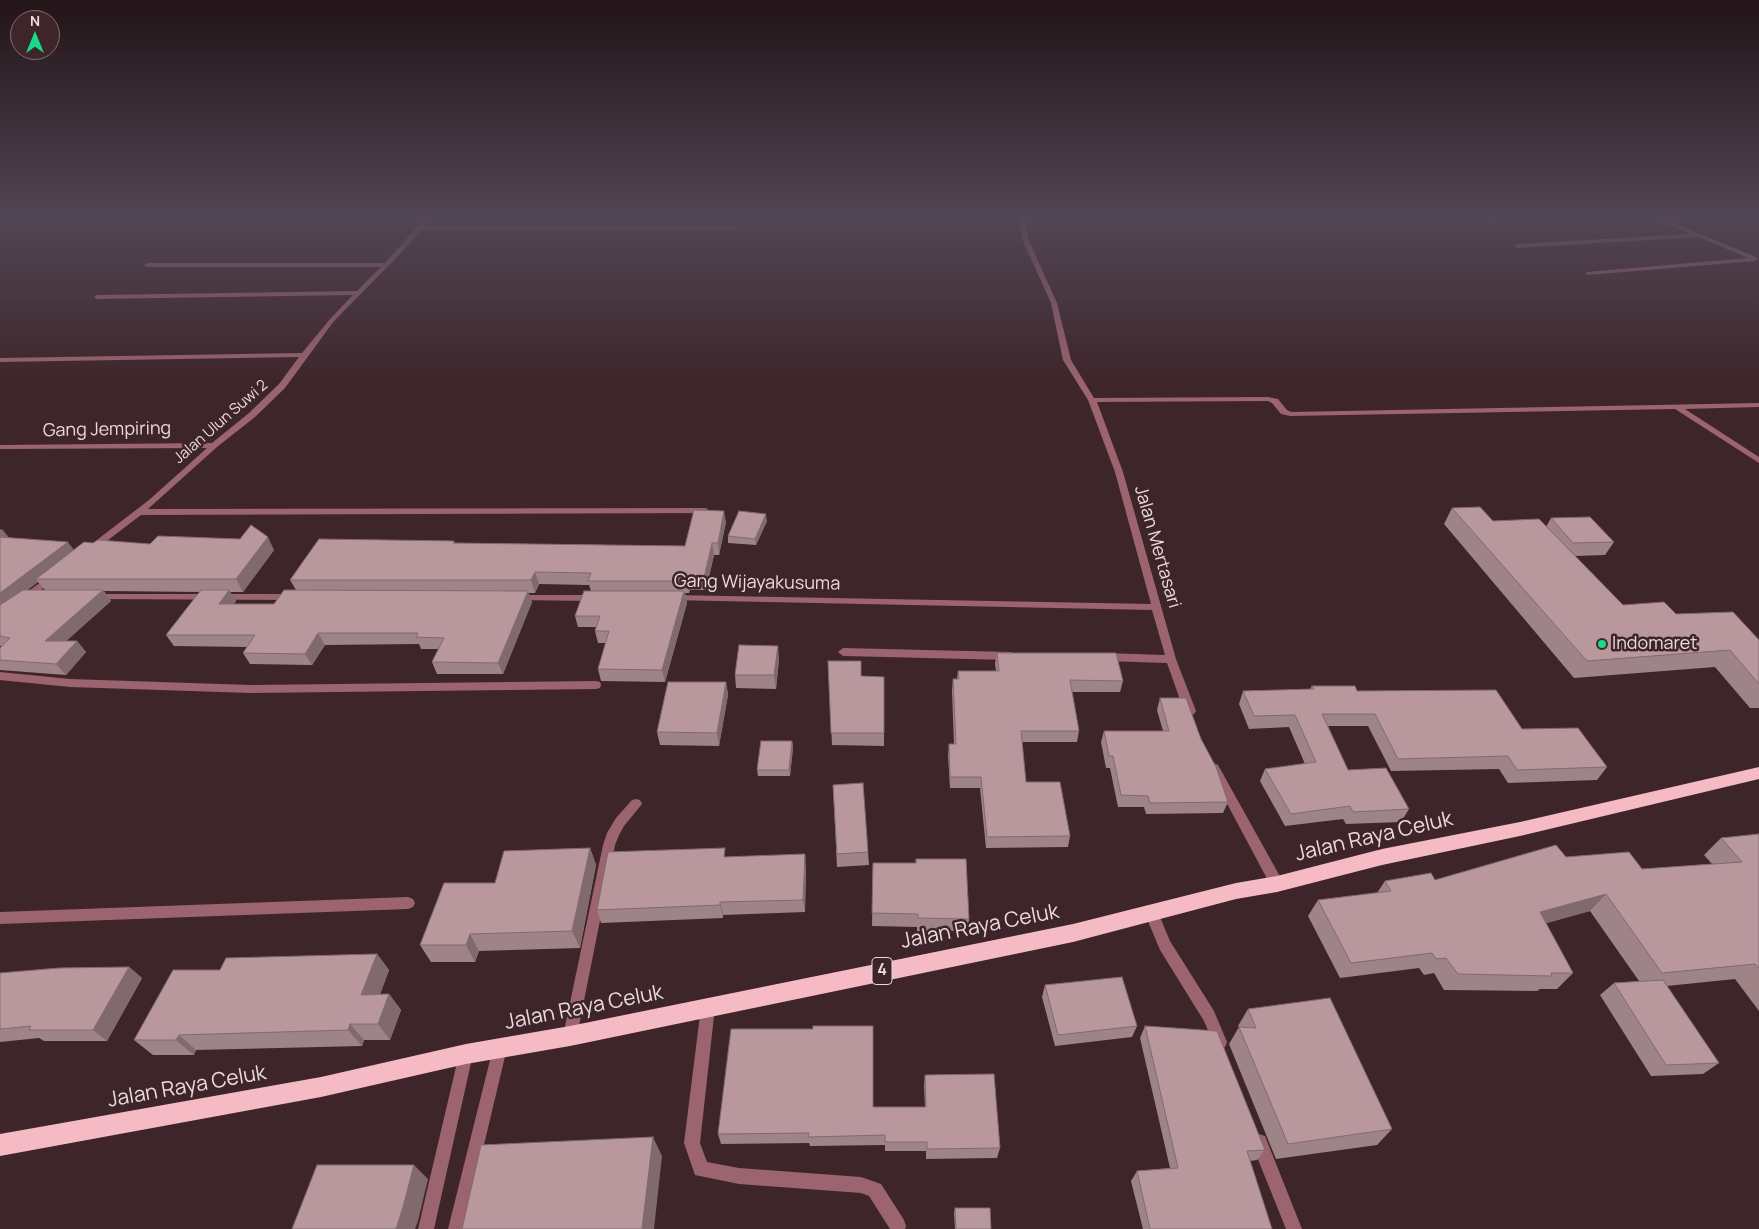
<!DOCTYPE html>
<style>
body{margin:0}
#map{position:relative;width:1759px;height:1229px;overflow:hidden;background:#3e252a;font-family:Manrope,sans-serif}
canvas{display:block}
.north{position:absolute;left:10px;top:10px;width:50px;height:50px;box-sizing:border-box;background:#3e252a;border:1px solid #836d71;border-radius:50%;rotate:0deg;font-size:14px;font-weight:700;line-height:20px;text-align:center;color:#ebdadc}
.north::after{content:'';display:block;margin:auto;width:18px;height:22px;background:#1ad988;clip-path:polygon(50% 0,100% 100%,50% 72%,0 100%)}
</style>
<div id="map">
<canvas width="1759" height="1229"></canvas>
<div class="north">N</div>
</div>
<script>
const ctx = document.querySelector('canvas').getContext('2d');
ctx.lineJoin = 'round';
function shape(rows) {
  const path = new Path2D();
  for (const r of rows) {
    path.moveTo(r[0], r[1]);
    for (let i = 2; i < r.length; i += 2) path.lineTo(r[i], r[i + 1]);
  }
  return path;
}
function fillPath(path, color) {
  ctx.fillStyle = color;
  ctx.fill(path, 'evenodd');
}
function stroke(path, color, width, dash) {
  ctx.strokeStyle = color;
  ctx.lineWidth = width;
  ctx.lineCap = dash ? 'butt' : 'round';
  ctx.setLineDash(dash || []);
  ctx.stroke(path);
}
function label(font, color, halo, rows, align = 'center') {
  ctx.font = font + ' Manrope,sans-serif';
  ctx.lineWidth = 5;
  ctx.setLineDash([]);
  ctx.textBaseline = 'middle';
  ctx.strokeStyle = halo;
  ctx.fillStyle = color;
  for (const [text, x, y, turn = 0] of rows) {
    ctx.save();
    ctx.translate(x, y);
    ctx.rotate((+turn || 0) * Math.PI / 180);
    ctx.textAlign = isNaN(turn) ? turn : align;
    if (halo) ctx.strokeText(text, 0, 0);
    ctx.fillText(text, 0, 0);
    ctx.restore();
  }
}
fillPath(shape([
 [428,215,434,215,424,226,735,226,738,228,735,230,421,230,401,253,334,321,285,388,255,417,217,447,148,509,706,508,710,511,709,513,141,515,95,550,92,551,87,548,89,546,149,500,207,448,0,449,0,445,212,443,249,413,279,384,299,357,0,362,0,358,302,353,330,319,353,295,97,299,94,297,97,295,357,291,381,267,147,267,144,265,147,263,385,263,428,215],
 [1018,215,1024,215,1029,241,1057,303,1071,360,1094,398,1268,397,1278,399,1287,410,1291,412,1759,403,1759,407,1685,409,1759,457,1759,463,1675,409,1290,416,1281,414,1272,403,1268,401,1097,402,1123,472,1176,659,1196,711,1194,714,1190,715,1186,714,1184,711,1167,663,1104,661,1100,660,1099,657,1100,654,1104,653,1165,655,1152,610,670,600,668,598,670,596,673,595,1151,604,1115,472,1088,400,1063,360,1051,303,1023,241,1018,215],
 [1502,215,1524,215,1488,220,1485,218,1502,215],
 [1647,215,1655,215,1756,257,1758,259,1755,261,1588,275,1586,274,1586,272,1748,258,1698,237,1517,248,1514,246,1517,244,1691,234,1647,215],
 [52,574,55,575,57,577,55,579,29,599,23,599,21,597,23,595,52,574],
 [95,594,291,594,296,597,291,600,92,599,90,597,95,594],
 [518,595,593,595,598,598,593,601,515,600,513,598,518,595],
 [843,648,1010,652,1014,653,1015,656,1014,659,1010,660,843,656,838,652,843,648],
 [0,672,70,679,251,685,596,681,600,682,601,685,600,688,596,689,251,693,70,687,0,680,0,672],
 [1214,763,1218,765,1282,880,1283,884,1282,888,1277,890,1272,888,1208,768,1210,765,1214,763],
 [636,799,640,800,642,804,624,826,619,835,615,845,577,1036,575,1041,570,1043,565,1041,563,1036,603,845,607,833,616,818,632,800,636,799],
 [408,897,413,899,415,903,413,907,408,909,0,924,0,912,408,897],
 [1152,908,1157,910,1170,941,1214,1011,1227,1042,1225,1047,1220,1049,1215,1047,1204,1021,1160,950,1145,914,1147,910,1152,908],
 [708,1000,713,1002,715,1007,700,1143,707,1162,739,1168,861,1177,881,1184,904,1220,906,1226,905,1229,890,1229,869,1196,861,1193,739,1184,695,1175,684,1143,701,1007,703,1002,708,1000],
 [500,1041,505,1043,507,1048,464,1229,448,1229,493,1048,495,1043,500,1041],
 [466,1047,471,1049,473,1054,434,1229,418,1229,459,1054,461,1049,466,1047],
 [1259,1134,1265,1136,1302,1229,1286,1229,1251,1142,1253,1136,1259,1134]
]), '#9b646e');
fillPath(shape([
 [1759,767,1759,779,1520,836,1382,865,1277,892,1236,899,1073,942,570,1046,466,1064,321,1097,0,1156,0,1134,321,1077,466,1044,570,1026,1073,924,1236,883,1277,876,1382,849,1520,822,1759,767]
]), '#f6bac5');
fillPath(shape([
 [1452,508,1493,521,1546,527,1551,518,1614,542,1605,555,1574,556,1623,605,1676,614,1759,640,1759,708,1750,708,1715,667,1574,678,1444,524],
 [767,521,756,545,728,543,728,536],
 [726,522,719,555,714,555,706,590,690,590,689,593,685,593,687,603,665,682,601,681,598,669,606,643,598,643,595,631,596,627,578,627,575,616,591,591,589,585,539,584,535,593,528,593,532,602,503,674,437,674,432,662,438,649,421,649,419,644,325,645,312,665,250,664,243,653,247,647,174,646,166,635,200,592,104,591,111,601,66,641,77,641,86,652,66,675,0,670,0,648,2,646,0,646,0,529,9,538,73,550,93,543,150,544,274,550,243,592,230,592,236,601,234,604,274,604,296,590,290,580,454,541,455,543,685,546],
 [38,582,45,590,27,590],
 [997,653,1123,681,1120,692,1072,692,1079,731,1077,742,1022,742,1026,782,1070,836,1068,847,986,848,980,788,950,788,948,755,949,744,954,744,952,691,953,679,957,679,958,671,996,671,995,664],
 [779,659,776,689,736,688,735,675],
 [828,661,861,676,884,677,884,746,832,745],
 [726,682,728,695,719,746,660,745,657,732],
 [1312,686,1357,691,1522,729,1607,767,1597,780,1508,783,1499,769,1391,771,1368,726,1328,726,1348,770,1409,809,1401,822,1346,824,1343,819,1285,826,1260,781,1265,769,1305,764,1289,727,1249,729,1239,704,1243,691,1310,689],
 [1160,698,1201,739,1228,802,1223,813,1146,814,1144,807,1118,807,1110,768,1106,768,1101,742,1104,731,1163,731,1157,710],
 [792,741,793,748,790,776,758,776,757,770],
 [833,785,868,852,869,865,837,867],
 [1759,834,1759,1011,1735,979,1667,986,1719,1063,1703,1074,1651,1076,1600,995,1614,983,1639,981,1590,911,1546,923,1573,973,1557,989,1540,989,1537,991,1444,990,1434,973,1424,975,1419,968,1340,978,1308,916,1318,900,1377,893,1385,881,1435,880,1566,857,1642,869,1712,864,1704,855,1721,838],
 [590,848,596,865,580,948,479,951,475,962,431,962,420,945,495,883],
 [727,857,806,867,805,912,723,915,723,918,601,923,597,910],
 [873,863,969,919,968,931,917,931,917,927,872,926],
 [377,954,389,970,380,994,389,994,401,1010,390,1040,364,1040,362,1046,196,1050,194,1055,153,1055,134,1040,220,970],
 [129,967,142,978,107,1041,44,1041,39,1038,0,1042,0,973],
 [1045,985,1137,1026,1132,1037,1055,1046,1042,997],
 [1248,1009,1392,1129,1377,1145,1276,1159,1229,1044,1239,1027,1238,1026],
 [1145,1026,1265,1150,1257,1160,1250,1161,1272,1229,1143,1229,1131,1181,1137,1171,1170,1168,1140,1038],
 [925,1075,1000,1148,997,1158,926,1159,926,1151,885,1151,885,1145,810,1146,809,1143,721,1144,718,1134,873,1107,925,1107,924,1085],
 [955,1208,991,1229,955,1229,954,1213]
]), '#9e8387');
fillPath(shape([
 [724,511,726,522,719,555,718,543],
 [766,514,767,521,756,545,755,539],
 [2,529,11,540,0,545,0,531],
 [268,537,274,550,243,592,236,579],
 [68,542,76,553,36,579,38,582,0,611,0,593],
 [712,543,714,555,706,590,704,578],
 [535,572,539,584,535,593,531,580],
 [688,578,690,590,689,593,687,581],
 [103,590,111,601,54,652,45,641],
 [229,590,236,601,226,615,219,604],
 [528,591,532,602,503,674,498,663],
 [684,591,687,603,665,682,662,670],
 [318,633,325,645,312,665,305,654],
 [77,641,86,652,66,675,56,664],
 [778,646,779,659,776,689,774,675],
 [726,682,728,695,719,746,717,733],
 [792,741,793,748,790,776,789,770],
 [590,848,596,865,580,948,572,931],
 [805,854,806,867,805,912,803,900],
 [1606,894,1590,911,1526,929,1540,912],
 [720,902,723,915,723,918,720,905],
 [470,934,479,951,475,962,466,945],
 [377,954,389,970,374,1011,361,995],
 [129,967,142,978,107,1041,93,1030],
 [389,994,401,1010,390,1040,378,1024],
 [350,1024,364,1040,362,1046,348,1030],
 [179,1035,196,1050,194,1055,176,1040],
 [653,1137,662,1156,654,1229,642,1229],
 [414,1165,428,1179,418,1221,415,1229,396,1229]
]), '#816a6e');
const building = shape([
 [1480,507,1493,521,1539,519,1623,605,1664,602,1676,614,1733,612,1759,640,1759,684,1730,650,1587,661,1452,508,1480,507],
 [694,510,724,511,718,543,712,543,704,578,688,578,687,581,588,581,591,573,535,572,531,580,290,580,319,539,454,541,453,543,685,546,694,510],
 [739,511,766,514,755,539,728,536,739,511],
 [1590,517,1614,542,1573,543,1551,518,1590,517],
 [251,525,268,537,236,579,36,579,84,542,93,543,98,540,150,544,158,536,240,539,251,525],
 [0,537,68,542,0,593,0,537],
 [23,590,103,590,45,641,77,641,56,664,0,660,0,648,10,638,0,636,0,605,23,590],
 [201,590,229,590,219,604,274,604,284,590,528,591,498,663,432,662,444,638,416,637,418,633,318,633,305,654,243,653,255,635,166,635,201,590],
 [584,591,684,591,662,670,598,669,609,631,595,631,600,616,575,616,584,591],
 [739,645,778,646,774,675,735,675,739,645],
 [997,653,1116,653,1123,681,1070,680,1079,731,1021,731,1026,782,1060,782,1070,836,987,837,981,777,950,777,949,744,956,744,953,679,959,679,958,671,999,671,997,653],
 [828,661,861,661,861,676,884,677,884,733,831,733,828,661],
 [668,682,726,682,717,733,657,732,668,682],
 [1312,686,1355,686,1357,691,1496,690,1522,729,1578,728,1607,767,1517,770,1508,756,1398,759,1375,714,1322,714,1348,770,1386,768,1409,809,1353,812,1350,806,1291,814,1265,769,1316,762,1295,715,1254,716,1243,691,1314,689,1312,686],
 [1160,698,1186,698,1201,739,1216,767,1228,802,1150,803,1148,796,1121,795,1113,756,1109,756,1104,731,1169,731,1160,698],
 [761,741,792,741,789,770,757,770,761,741],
 [863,783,868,852,837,854,833,785,863,783],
 [1759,834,1759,968,1755,964,1662,973,1606,894,1540,912,1573,973,1551,973,1552,976,1458,974,1446,958,1436,959,1432,953,1351,963,1318,900,1391,891,1385,881,1431,873,1435,880,1556,845,1566,857,1629,852,1642,869,1742,862,1721,838,1759,834],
 [590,848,572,931,470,934,466,945,420,945,444,883,495,883,504,851,590,848],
 [725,848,724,857,805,854,803,900,720,902,720,905,597,910,608,852,725,848],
 [916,859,966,859,969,919,918,918,918,914,872,913,873,863,916,863,916,859],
 [377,954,361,995,389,994,378,1024,350,1024,348,1030,179,1035,176,1040,134,1040,173,970,220,970,226,958,377,954],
 [129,967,93,1030,29,1030,31,1026,0,1029,0,973,59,968,129,967],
 [1122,977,1137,1026,1058,1035,1045,985,1122,977],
 [1663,980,1719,1063,1666,1065,1614,983,1663,980],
 [1330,998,1392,1129,1288,1144,1239,1027,1256,1028,1248,1009,1330,998],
 [813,1026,873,1026,873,1107,926,1107,925,1075,994,1074,1000,1148,927,1149,927,1142,885,1142,885,1135,808,1137,809,1133,718,1134,731,1029,813,1029,813,1026],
 [1145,1026,1217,1031,1265,1150,1247,1151,1272,1229,1150,1229,1137,1171,1178,1168,1145,1026],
 [653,1137,642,1229,462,1229,481,1145,653,1137],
 [317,1165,414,1165,403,1207,396,1229,292,1229,317,1165],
 [955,1208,990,1208,991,1229,956,1229,955,1208]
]);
fillPath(building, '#b8989d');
stroke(building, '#816a6e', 1);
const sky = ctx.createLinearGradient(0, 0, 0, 387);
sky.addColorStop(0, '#221417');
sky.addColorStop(0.56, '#524655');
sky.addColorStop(1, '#52465500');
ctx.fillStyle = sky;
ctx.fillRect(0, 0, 1759, 387);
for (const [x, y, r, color] of [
 [1602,644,5,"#1ad988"]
]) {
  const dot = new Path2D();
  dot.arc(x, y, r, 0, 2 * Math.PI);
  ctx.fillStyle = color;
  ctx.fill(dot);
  stroke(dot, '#3e252a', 2);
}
label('15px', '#ebdadc', '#3e252a', [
 ["Jalan Ulun Suwi 2",221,422,-41]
]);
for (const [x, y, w] of [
 [882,971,20]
]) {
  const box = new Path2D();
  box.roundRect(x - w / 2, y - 13.5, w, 27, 4);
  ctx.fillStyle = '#3e252a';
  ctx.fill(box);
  stroke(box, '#ebdadc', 1);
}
label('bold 16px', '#ebdadc', null, [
 ["4",882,971]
]);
label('18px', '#ebdadc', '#3e252a', [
 ["Gang Jempiring",107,430,-1],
 ["Jalan Mertasari",1157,547,74],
 ["Gang Wijayakusuma",757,583,1]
]);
label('18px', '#ebdadc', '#3e252a', [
 ["Indomaret",1612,644]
], 'left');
label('21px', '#ebdadc', '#3e252a', [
 ["Jalan Raya Celuk",1374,837,-13],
 ["Jalan Raya Celuk",980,927,-11],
 ["Jalan Raya Celuk",584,1008,-11],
 ["Jalan Raya Celuk",187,1087,-10]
]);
</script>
